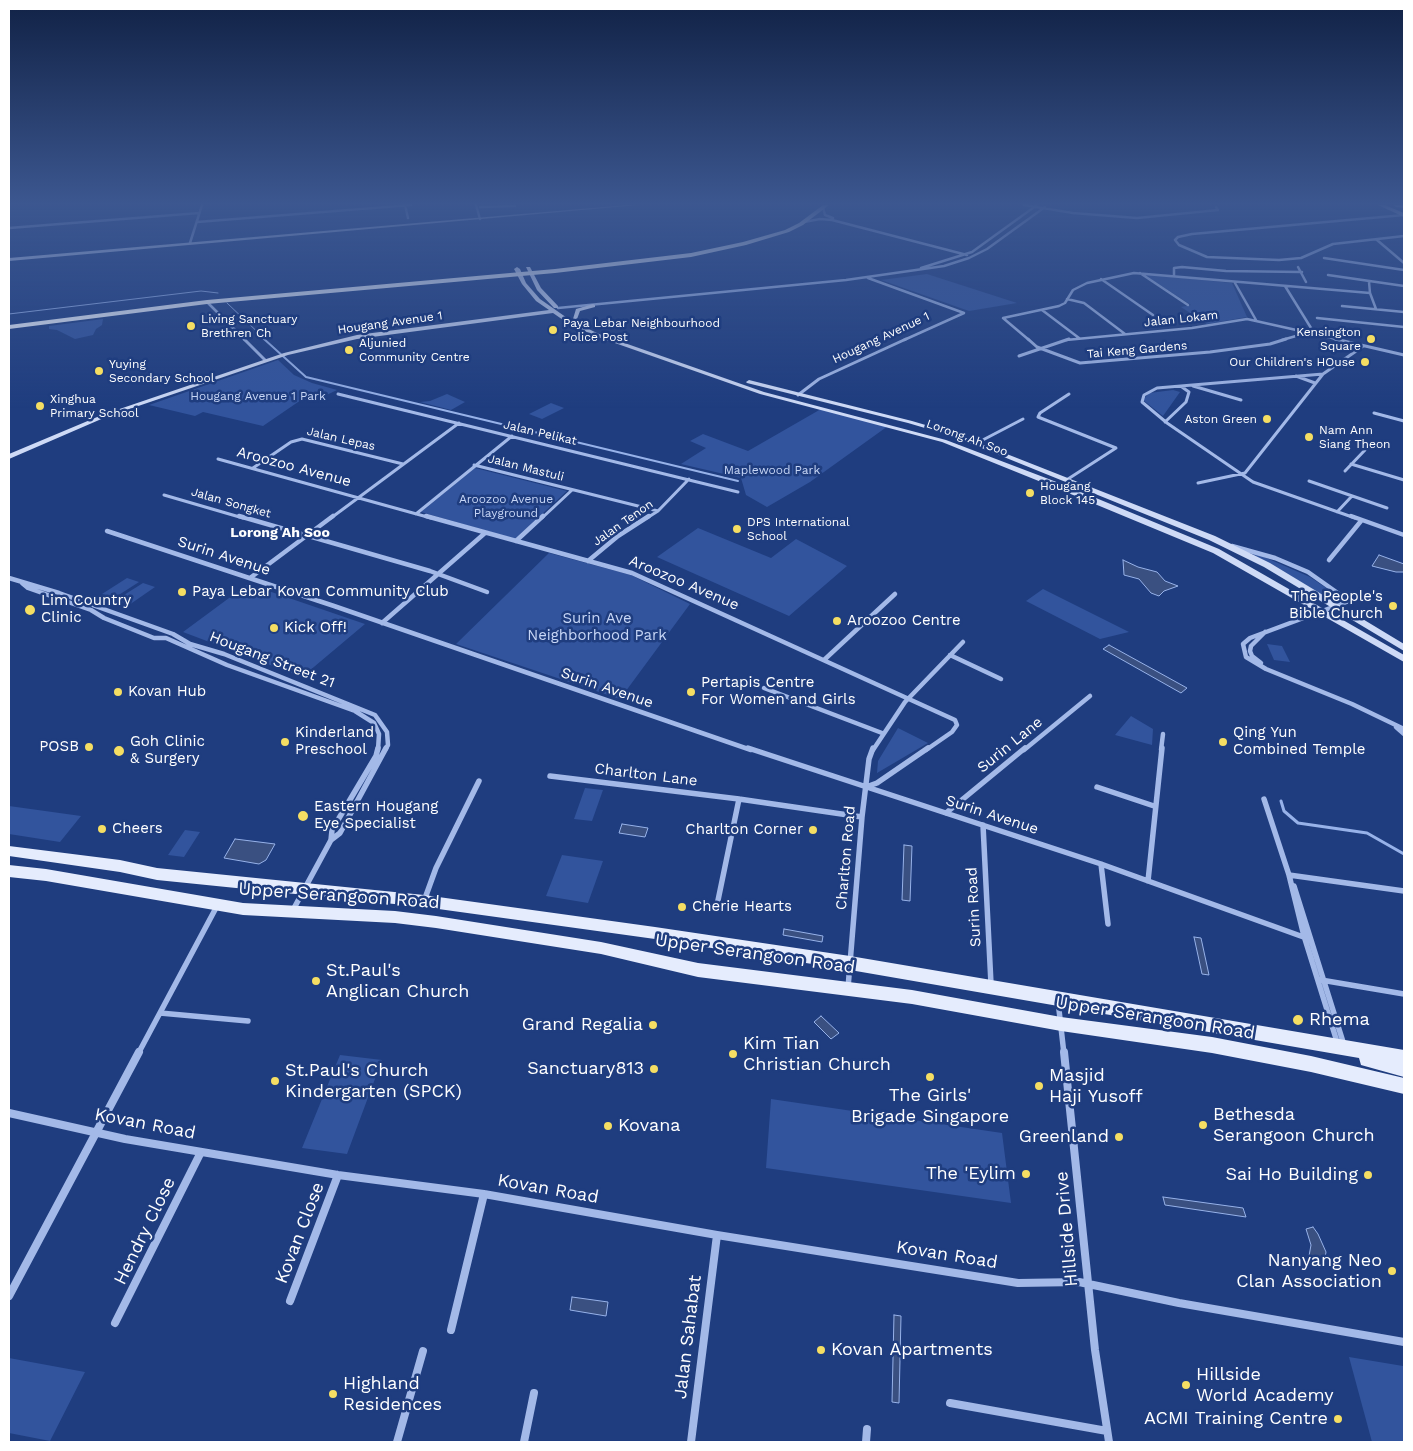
<!DOCTYPE html>
<style>
body{margin:0}
#map{position:relative;width:1413px;height:1451px;overflow:hidden;background:#1f3d7f;font-family:"Work Sans",sans-serif}
canvas{display:block}
.frame{position:absolute;inset:0;border:10px solid #fff;pointer-events:none}
</style>
<div id="map">
<canvas width="1413" height="1451"></canvas>
<div class="frame"></div>
</div>
<script>
const ctx = document.querySelector('canvas').getContext('2d');
ctx.lineJoin = 'round';
function fillPath(path, color) {
  ctx.fillStyle = color;
  ctx.fill(path, 'evenodd');
}
function shape(rows) {
  const path = new Path2D();
  for (const r of rows) {
    path.moveTo(r[0], r[1]);
    for (let i = 2; i < r.length; i += 2) path.lineTo(r[i], r[i + 1]);
  }
  return path;
}
function stroke(path, color, width, dash) {
  ctx.strokeStyle = color;
  ctx.lineWidth = width;
  ctx.lineCap = dash ? 'butt' : 'round';
  ctx.setLineDash(dash || []);
  ctx.stroke(path);
}
function label(font, color, halo, rows, align = 'center') {
  ctx.font = font + ' "Work Sans",sans-serif';
  ctx.lineWidth = 5;
  ctx.setLineDash([]);
  ctx.textBaseline = 'middle';
  ctx.strokeStyle = halo;
  ctx.fillStyle = color;
  for (const [text, x, y, turn = 0] of rows) {
    ctx.save();
    ctx.translate(x, y);
    ctx.rotate((+turn || 0) * Math.PI / 180);
    ctx.textAlign = isNaN(turn) ? turn : align;
    if (halo) ctx.strokeText(text, 0, 0);
    ctx.fillText(text, 0, 0);
    ctx.restore();
  }
}
fillPath(shape([
 [927,274,1017,303,969,311,881,280],
 [1143,274,1232,283,1247,317,1207,324,1181,307,1191,305],
 [103,319,102,325,96,329,93,335,75,339,57,330,49,329,49,326],
 [278,360,294,375,312,383,337,390,316,400,301,400,263,426,203,412,195,416,149,405],
 [1173,390,1180,392,1163,416,1143,400,1149,393],
 [447,394,465,402,451,410,420,402,430,401],
 [551,403,564,408,542,419,529,414],
 [821,409,888,426,810,482,767,507,746,495,741,478,681,464,706,448,690,441,703,434,748,451],
 [475,468,567,491,515,539,421,512],
 [698,528,771,558,796,539,847,566,789,616,657,557],
 [549,553,631,575,690,604,620,699,456,644],
 [1255,553,1310,577,1344,600,1336,603,1273,565,1252,555],
 [127,578,139,582,114,598,102,594],
 [143,583,155,587,129,605,116,600],
 [248,584,365,624,302,677,183,632],
 [1043,589,1129,632,1100,639,1026,601],
 [1267,644,1282,646,1290,662,1274,660],
 [1131,716,1153,729,1152,745,1115,735],
 [898,728,928,743,877,773,878,761],
 [585,788,603,790,592,821,574,819],
 [9,806,81,816,60,842,9,834],
 [185,830,200,832,184,857,168,855],
 [562,855,603,861,588,903,546,896],
 [340,1055,382,1060,347,1154,302,1148],
 [771,1099,1002,1133,1011,1203,766,1168],
 [1349,1357,1403,1366,1404,1442,1372,1442],
 [9,1358,85,1372,50,1441,9,1433]
]), '#32549d');
const water = shape([
 [1379,555,1404,564,1404,572,1396,572,1372,566,1379,555],
 [1123,560,1138,567,1157,572,1165,581,1178,586,1164,591,1159,596,1151,593,1139,579,1124,575,1123,560],
 [1109,645,1187,688,1181,693,1103,649,1109,645],
 [622,824,648,828,645,837,619,833,622,824],
 [235,839,275,844,266,860,259,864,224,858,235,839],
 [904,845,912,846,910,901,902,900,904,845],
 [784,929,823,936,822,942,783,935,784,929],
 [1194,937,1201,938,1209,975,1202,974,1194,937],
 [821,1016,839,1033,831,1039,814,1022,821,1016],
 [1163,1197,1243,1208,1246,1217,1165,1205,1163,1197],
 [1313,1227,1318,1234,1326,1252,1325,1258,1322,1260,1309,1256,1311,1245,1306,1229,1313,1227],
 [572,1297,608,1302,606,1316,570,1310,572,1297],
 [894,1315,901,1316,899,1403,892,1402,894,1315]
]);
fillPath(water, '#3a5081');
stroke(water, '#97b2e9', 1);
stroke(shape([
 [227,303,266,340],
 [9,314,201,291,218,293]
]), '#97b2e9', 1);
stroke(shape([
 [264,339,306,377,738,481]
]), '#97b2e9', 2);
stroke(shape([
 [1281,801,1284,811,1298,823,1367,833,1404,854]
]), '#97b2e9', 3);
stroke(shape([
 [405,205,408,218],
 [476,205,480,219],
 [1024,205,1073,213,1137,218,1218,210,1216,207],
 [480,207,515,206],
 [823,207,825,215,833,218],
 [1404,215,1192,234,1178,237,1175,240,1179,245,1207,257,1279,260,1301,258,1333,244,1404,236],
 [197,222,411,205],
 [804,222,820,219,832,220,967,255],
 [9,228,199,213],
 [1377,240,1404,263],
 [190,243,202,205],
 [1324,258,1404,270],
 [1298,267,1306,282],
 [921,268,972,252,1037,205],
 [1140,273,1188,305],
 [1174,275,1174,268,1182,267,1226,271,1302,272],
 [1328,275,1404,286],
 [868,278,964,313,904,340],
 [1101,279,1153,315],
 [1369,282,1370,293,1376,309],
 [1235,283,1256,320],
 [1067,299,1084,303,1125,334],
 [207,302,245,340],
 [1342,306,1404,312],
 [558,308,846,280,944,266,969,258,987,249,1045,207],
 [1042,310,1079,338],
 [1317,318,1404,327],
 [1029,340,1003,318,1059,306,1065,303,1073,290,1087,283,1134,273,1370,293],
 [1066,340,1192,328,1247,319,1341,340],
 [1282,340,1310,332,1311,328,1285,286]
]), '#a3b9e8', 2.5);
stroke(shape([
 [244,339,265,360],
 [1028,339,1037,347,1080,363,1210,352,1270,344,1286,339],
 [1335,339,1404,355],
 [1019,356,1069,339],
 [1323,374,1157,388,1144,395,1142,402,1167,423,1253,482,1355,518],
 [1296,376,1315,383],
 [1193,386,1241,400],
 [338,394,738,492],
 [798,395,819,379,906,339],
 [1374,413,1404,421],
 [1165,422,1186,402,1189,392,1182,387],
 [977,443,1023,419],
 [218,459,431,518],
 [1351,464,1404,480],
 [474,465,658,511],
 [253,468,291,442,302,439,403,464],
 [1345,471,1365,450],
 [1068,479,1116,448,1038,417,1040,413,1069,394],
 [1309,481,1387,508],
 [1198,483,1245,473,1323,374,1362,347],
 [164,495,243,518],
 [1337,512,1352,496],
 [416,514,512,436],
 [331,518,459,423],
 [542,518,572,490],
 [647,518,658,511,689,479]
]), '#a3b9e8', 3);
stroke(shape([
 [239,516,430,571,487,592],
 [426,516,632,573,955,720,957,725,952,732,926,750],
 [1351,516,1404,535],
 [107,531,334,606,751,750],
 [516,541,543,516],
 [1232,546,1275,558,1308,572,1349,601,1250,638,1243,644,1246,657,1266,669,1352,704,1404,729],
 [1329,560,1361,521],
 [588,561,618,536,649,516],
 [9,578,59,593,173,634,190,644,224,654,375,715,387,732,388,745,385,750],
 [250,578,333,516],
 [22,583,28,588,91,610,104,618,154,638,166,638,227,665,355,711,374,723,379,734,378,750],
 [382,623,485,533],
 [950,655,1001,679],
 [824,660,895,594],
 [1261,663,1252,656,1250,651,1251,646,1265,632],
 [764,688,882,733],
 [1396,727,1404,734],
 [873,750,905,702,963,642],
 [1024,750,1090,696],
 [1161,750,1163,734]
]), '#a3b9e8', 4.5);
stroke(shape([
 [748,748,1101,864,1309,939],
 [550,776,739,799,862,817],
 [866,787,877,783,928,748],
 [1097,787,1154,806],
 [1264,799,1289,875,1304,936,1338,1045],
 [946,813,1025,748],
 [983,825,991,984],
 [331,840,340,833,386,748],
 [1101,864,1108,924],
 [1289,875,1404,891],
 [1148,881,1162,748],
 [1294,886,1344,1045],
 [424,901,436,868,479,781],
 [293,910,331,840,332,830,376,756,378,748],
 [716,910,739,799],
 [1321,980,1404,994],
 [848,988,862,817,869,759,873,748],
 [1058,1001,1064,1054],
 [160,1013,248,1021],
 [138,1054,217,906]
]), '#a3b9e8', 5.5);
stroke(shape([
 [1064,1052,1095,1350,1109,1442],
 [9,1113,125,1139,338,1175,484,1194,717,1235,1018,1283,1079,1282,1179,1303,1404,1342],
 [9,1296,139,1052],
 [290,1301,338,1175],
 [115,1323,201,1152],
 [451,1330,484,1194],
 [950,1403,1107,1431],
 [397,1442,423,1351],
 [524,1442,534,1393],
 [691,1442,717,1235],
 [866,1442,867,1429]
]), '#a3b9e8', 8);
fillPath(shape([
 [626,205,639,205,9,261,9,258,626,205],
 [517,267,520,269,526,283,540,299,570,320,599,334,764,392,946,440,1067,486,1219,549,1404,655,1404,662,1213,553,1061,490,942,442,760,394,595,336,566,322,553,313,357,339,288,355,106,417,9,459,9,454,102,415,284,353,357,335,549,310,536,301,522,284,514,269,517,267],
 [526,267,530,267,541,288,558,306,558,308,554,308,537,290,526,267],
 [593,304,595,305,595,307,580,311,577,319,573,319,576,309,593,304],
 [749,380,912,421,956,434,1215,536,1270,563,1404,644,1404,651,1264,567,1209,540,952,436,908,423,747,383,746,382,749,380]
]), '#cedaf6');
fillPath(shape([
 [1378,205,1385,205,1404,213,1404,217,1378,205],
 [9,846,120,860,157,868,424,895,655,927,850,956,1404,1050,1404,1077,1361,1065,1359,1058,850,970,655,939,424,907,157,880,120,872,9,856,9,846],
 [9,865,46,869,243,903,395,911,436,916,601,942,698,963,912,990,1061,1017,1212,1037,1311,1056,1404,1078,1404,1094,1311,1072,1212,1053,1061,1031,912,1004,698,977,601,954,436,928,395,923,243,915,46,881,9,877,9,865]
]), '#e5ecfd');
fillPath(shape([
 [823,205,829,205,803,225,789,232,746,245,691,257,555,273,207,304,9,329,9,325,207,300,555,269,691,253,743,242,785,230,799,223,823,205],
 [1393,205,1404,205,1404,208,1396,207,1393,205]
]), '#f2f6fe');
const sky = ctx.createLinearGradient(0, 0, 0, 408);
sky.addColorStop(0, '#112246');
sky.addColorStop(0.5, '#3c5790');
sky.addColorStop(1, '#3c579000');
ctx.fillStyle = sky;
ctx.fillRect(0, 0, 1413, 408);
for (const [x, y, r, color] of [
 [191,326,5,"#f5de63"],
 [553,330,5,"#f5de63"],
 [1371,339,5,"#f5de63"],
 [349,350,5,"#f5de63"],
 [1365,362,5,"#f5de63"],
 [99,371,5,"#f5de63"],
 [40,406,5,"#f5de63"],
 [1267,419,5,"#f5de63"],
 [1309,437,5,"#f5de63"],
 [1030,493,5,"#f5de63"],
 [737,529,5,"#f5de63"],
 [182,592,5,"#f5de63"],
 [1393,606,5,"#f5de63"],
 [30,610,6,"#f5de63"],
 [837,621,5,"#f5de63"],
 [274,628,5,"#f5de63"],
 [118,692,5,"#f5de63"],
 [691,692,5,"#f5de63"],
 [285,742,5,"#f5de63"],
 [1223,742,5,"#f5de63"],
 [89,747,5,"#f5de63"],
 [119,751,6,"#f5de63"],
 [303,816,6,"#f5de63"],
 [102,829,5,"#f5de63"],
 [813,830,5,"#f5de63"],
 [682,907,5,"#f5de63"],
 [316,981,5,"#f5de63"],
 [1298,1020,6,"#f5de63"],
 [653,1025,5,"#f5de63"],
 [733,1054,5,"#f5de63"],
 [654,1069,5,"#f5de63"],
 [930,1077,5,"#f5de63"],
 [275,1081,5,"#f5de63"],
 [1039,1086,5,"#f5de63"],
 [1203,1125,5,"#f5de63"],
 [608,1126,5,"#f5de63"],
 [1119,1137,5,"#f5de63"],
 [1026,1174,5,"#f5de63"],
 [1368,1175,5,"#f5de63"],
 [1392,1271,5,"#f5de63"],
 [821,1350,5,"#f5de63"],
 [1186,1385,5,"#f5de63"],
 [333,1394,5,"#f5de63"],
 [1338,1419,5,"#f5de63"]
]) {
  const dot = new Path2D();
  dot.arc(x, y, r, 0, 2 * Math.PI);
  ctx.fillStyle = color;
  ctx.fill(dot);
  stroke(dot, '#1f3d7f', 2);
}
label('12px', '#fff', '#1f3d7f', [
 ["Living Sanctuary",201,319],
 ["Brethren Ch",201,333],
 ["Paya Lebar Neighbourhood",563,323],
 ["Police Post",563,337],
 ["Kensington",1361,332,"right"],
 ["Square",1361,346,"right"],
 ["Aljunied",359,343],
 ["Community Centre",359,357],
 ["Our Children's HOuse",1355,362,"right"],
 ["Yuying",109,364],
 ["Secondary School",109,378],
 ["Xinghua",50,399],
 ["Primary School",50,413],
 ["Aston Green",1257,419,"right"],
 ["Nam Ann",1319,430],
 ["Siang Theon",1319,444],
 ["Hougang",1040,486],
 ["Block 145",1040,500],
 ["DPS International",747,522],
 ["School",747,536]
], 'left');
label('12px', '#fff', '#1f3d7f', [
 ["Jalan Lokam",1181,319,-6],
 ["Hougang Avenue 1",390,323,-8],
 ["Hougang Avenue 1",881,338,-25],
 ["Tai Keng Gardens",1137,350,-5],
 ["Jalan Pelikat",540,433,13],
 ["Lorong Ah Soo",967,438,20],
 ["Jalan Lepas",341,439,13],
 ["Jalan Mastuli",526,468,14],
 ["Jalan Songket",231,503,16],
 ["Jalan Tenon",623,523,-35]
]);
label('12px', '#c7d6f6', '#1f3d7f', [
 ["Hougang Avenue 1 Park",258,396],
 ["Maplewood Park",772,470],
 ["Aroozoo Avenue",506,499],
 ["Playground",506,513]
]);
label('bold 14px', '#fff', '#1f3d7f', [
 ["Lorong Ah Soo",280,533]
]);
label('15px', '#fff', '#1f3d7f', [
 ["Aroozoo Avenue",294,467,15],
 ["Surin Avenue",224,556,18],
 ["Aroozoo Avenue",684,583,23],
 ["Hougang Street 21",272,660,21],
 ["Surin Avenue",607,688,19],
 ["Surin Lane",1010,745,-39],
 ["Charlton Lane",646,775,7],
 ["Surin Avenue",992,815,18],
 ["Charlton Road",846,858,-85],
 ["Surin Road",974,907,-93]
]);
label('15px', '#fff', '#1f3d7f', [
 ["Paya Lebar Kovan Community Club",192,592],
 ["The People's",1383,597,"right"],
 ["Bible Church",1383,614,"right"],
 ["Lim Country",41,601],
 ["Clinic",41,618],
 ["Aroozoo Centre",847,621],
 ["Kick Off!",284,628],
 ["Pertapis Centre",701,683],
 ["For Women and Girls",701,700],
 ["Kovan Hub",128,692],
 ["Kinderland",295,733],
 ["Preschool",295,750],
 ["Qing Yun",1233,733],
 ["Combined Temple",1233,750],
 ["Goh Clinic",130,742],
 ["& Surgery",130,759],
 ["POSB",79,747,"right"],
 ["Eastern Hougang",314,807],
 ["Eye Specialist",314,824],
 ["Cheers",112,829],
 ["Charlton Corner",803,830,"right"],
 ["Cherie Hearts",692,907]
], 'left');
label('15px', '#c7d6f6', '#1f3d7f', [
 ["Surin Ave",597,619],
 ["Neighborhood Park",597,636]
]);
label('18px', '#fff', '#1f3d7f', [
 ["Upper Serangoon Road",339,896,4],
 ["Upper Serangoon Road",755,954,8],
 ["Upper Serangoon Road",1155,1018,9],
 ["Kovan Road",145,1124,11],
 ["Kovan Road",548,1189,10],
 ["Hillside Drive",1067,1229,-95],
 ["Hendry Close",145,1231,-64],
 ["Kovan Close",300,1233,-69],
 ["Kovan Road",947,1255,9],
 ["Jalan Sahabat",688,1337,-83]
]);
label('18px', '#fff', '#1f3d7f', [
 ["St.Paul's",326,971],
 ["Anglican Church",326,992],
 ["Rhema",1309,1020],
 ["Grand Regalia",643,1025,"right"],
 ["Kim Tian",743,1044],
 ["Christian Church",743,1065],
 ["Sanctuary813",644,1069,"right"],
 ["St.Paul's Church",285,1071],
 ["Kindergarten (SPCK)",285,1092],
 ["Masjid",1049,1076],
 ["Haji Yusoff",1049,1097],
 ["The Girls'",930,1096,"center"],
 ["Brigade Singapore",930,1117,"center"],
 ["Bethesda",1213,1115],
 ["Serangoon Church",1213,1136],
 ["Kovana",618,1126],
 ["Greenland",1109,1137,"right"],
 ["The 'Eylim",1016,1174,"right"],
 ["Sai Ho Building",1358,1175,"right"],
 ["Nanyang Neo",1382,1261,"right"],
 ["Clan Association",1382,1282,"right"],
 ["Kovan Apartments",831,1350],
 ["Hillside",1196,1375],
 ["World Academy",1196,1396],
 ["Highland",343,1384],
 ["Residences",343,1405],
 ["ACMI Training Centre",1328,1419,"right"]
], 'left');
</script>
